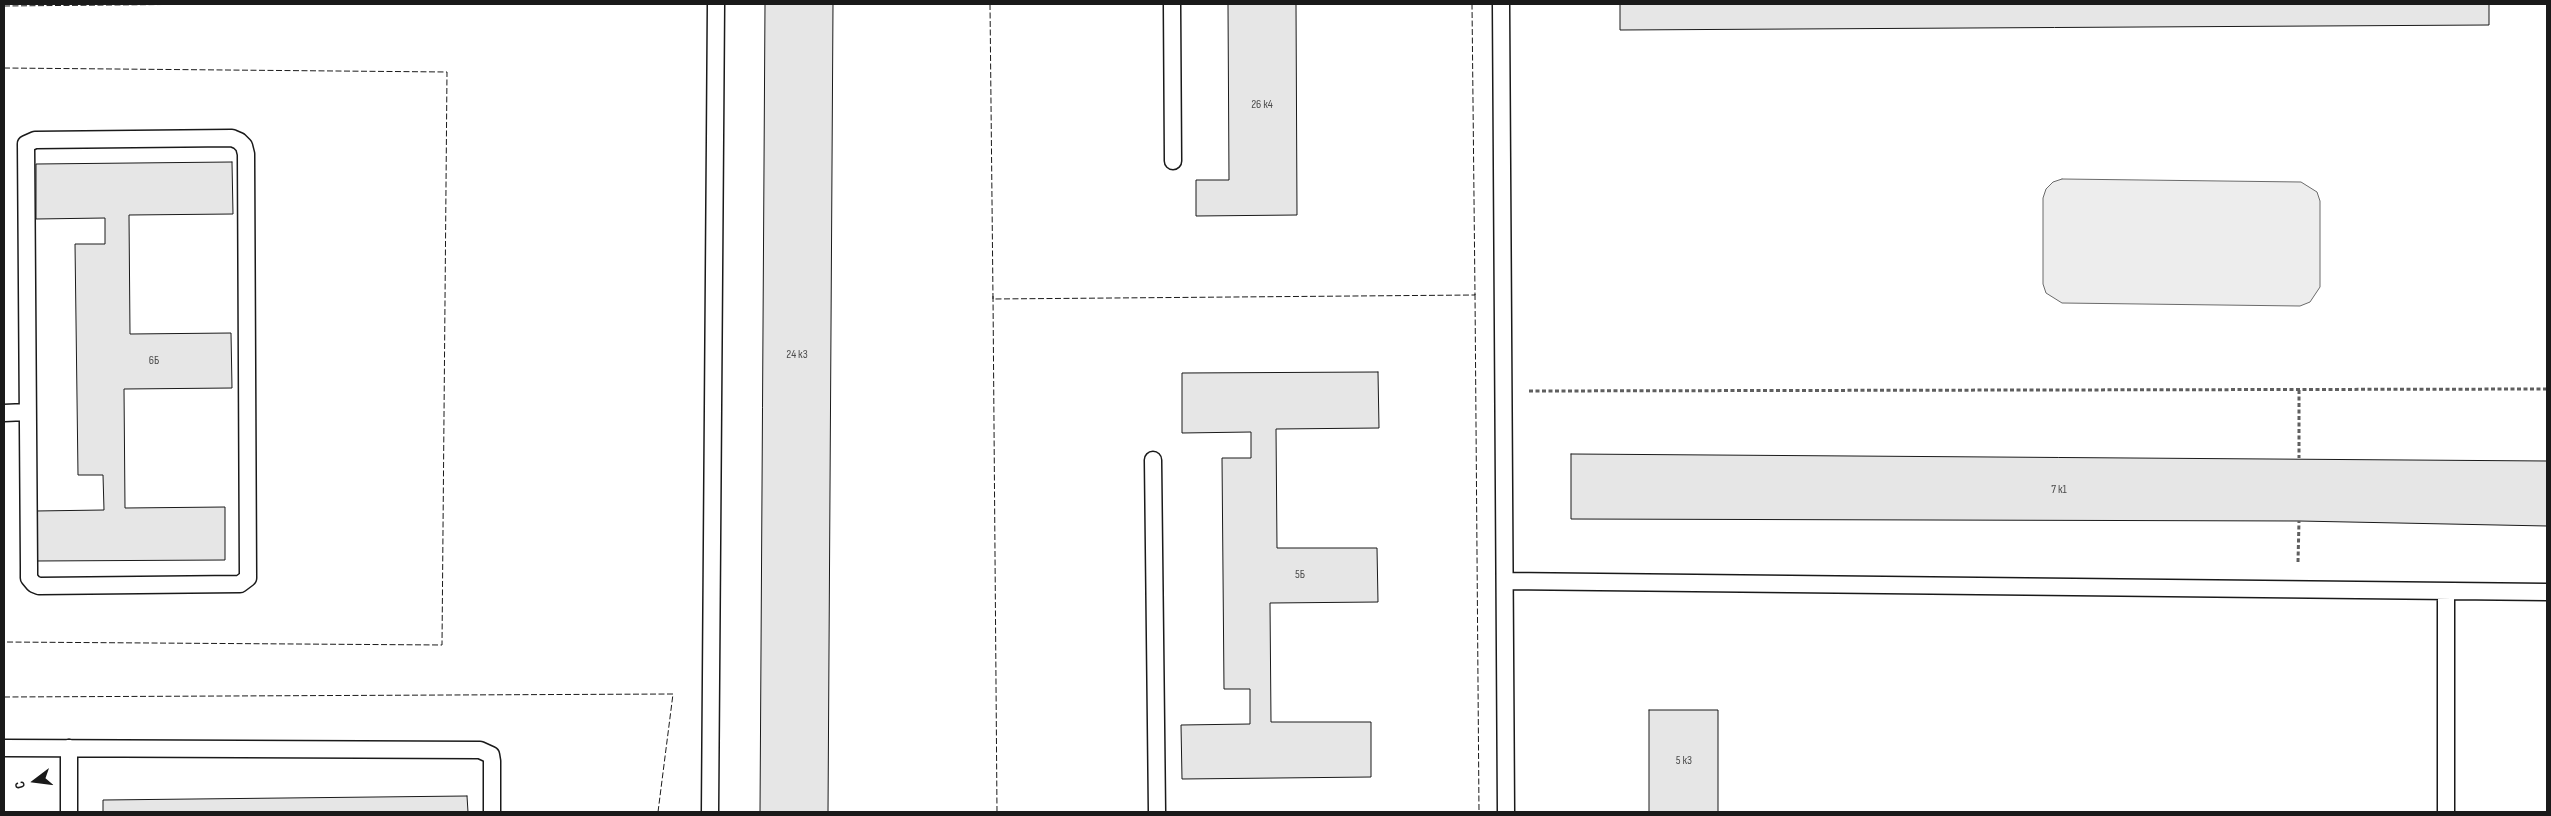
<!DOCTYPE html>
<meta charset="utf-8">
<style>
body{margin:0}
#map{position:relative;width:2551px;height:816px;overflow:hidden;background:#fff;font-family:"Sofia Sans Condensed",sans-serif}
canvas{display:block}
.frame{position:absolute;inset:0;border:5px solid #1a1a1a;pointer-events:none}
.north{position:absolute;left:10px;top:756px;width:50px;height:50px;-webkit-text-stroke:4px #fff;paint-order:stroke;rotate:255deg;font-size:14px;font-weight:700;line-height:20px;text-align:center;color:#1a1a1a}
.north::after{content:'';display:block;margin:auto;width:18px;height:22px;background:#1a1a1a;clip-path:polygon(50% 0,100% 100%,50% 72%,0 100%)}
</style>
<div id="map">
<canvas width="2551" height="816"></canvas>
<div class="frame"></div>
<div class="north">С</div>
</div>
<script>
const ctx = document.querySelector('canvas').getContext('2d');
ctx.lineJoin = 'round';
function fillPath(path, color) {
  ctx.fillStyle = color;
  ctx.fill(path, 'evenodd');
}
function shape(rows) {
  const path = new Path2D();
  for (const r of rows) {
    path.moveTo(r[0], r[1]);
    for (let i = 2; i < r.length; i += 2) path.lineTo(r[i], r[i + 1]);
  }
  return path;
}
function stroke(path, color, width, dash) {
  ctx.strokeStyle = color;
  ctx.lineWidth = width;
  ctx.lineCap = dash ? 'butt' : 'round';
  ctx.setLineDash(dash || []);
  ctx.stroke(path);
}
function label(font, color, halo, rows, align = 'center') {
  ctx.font = font + ' "Sofia Sans Condensed",sans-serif';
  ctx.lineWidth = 4;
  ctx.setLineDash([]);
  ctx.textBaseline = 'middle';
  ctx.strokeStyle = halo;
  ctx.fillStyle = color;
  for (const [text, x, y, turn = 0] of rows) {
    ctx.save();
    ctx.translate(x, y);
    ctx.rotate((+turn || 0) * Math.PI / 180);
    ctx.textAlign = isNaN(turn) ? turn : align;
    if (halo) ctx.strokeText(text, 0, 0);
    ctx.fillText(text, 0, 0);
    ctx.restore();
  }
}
const built = shape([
 [2062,179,2301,182,2317,192,2320,201,2320,287,2310,302,2300,306,2062,303,2046,293,2043,284,2043,198,2046,189,2053,182,2062,179]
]);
fillPath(built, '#ededed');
stroke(built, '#6a6a6a', 1);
const building = shape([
 [765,4,833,4,828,812,760,812,765,4],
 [1228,4,1296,4,1297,215,1196,216,1196,180,1229,180,1228,4],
 [1620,4,2489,4,2489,25,1620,30,1620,4],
 [232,162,233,214,129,215,130,334,231,333,232,388,124,389,125,508,225,507,225,560,35,561,35,511,104,510,103,475,78,475,75,244,105,244,105,218,36,219,36,164,232,162],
 [1378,372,1379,428,1276,429,1277,548,1377,548,1378,602,1270,603,1271,722,1371,722,1371,777,1182,779,1181,725,1250,724,1250,689,1224,689,1222,458,1251,458,1251,432,1182,433,1182,373,1378,372],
 [1571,454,2547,461,2547,526,2299,521,1571,519,1571,454],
 [1649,710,1718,710,1718,812,1649,812,1649,710],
 [467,796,468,812,103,812,103,800,467,796]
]);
fillPath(building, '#e6e6e6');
stroke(building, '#1a1a1a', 1);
const service = shape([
 [1172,4,1173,161],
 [1501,4,1506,812],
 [232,138,239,141,244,146,246,154,248,578,240,584,39,586,34,584,29,578,29,567,26,144,35,140,232,138],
 [4,413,27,412],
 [1153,460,1157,812],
 [1505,581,2547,592],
 [4,748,480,750,491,755,492,761,492,812],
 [69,812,69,748],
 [710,812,716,4],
 [2446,812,2446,591]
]);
stroke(service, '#1a1a1a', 19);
stroke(shape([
 [2299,390,2299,458],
 [1529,391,2547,389],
 [2298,562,2299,521]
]), '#5f5f5f', 3, [4, 2.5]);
stroke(service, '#fff', 16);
stroke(shape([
 [990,4,993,299,1475,295,1472,4],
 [4,6,218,4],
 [4,68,447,72,442,645,4,642],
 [1475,294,1479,812],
 [993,296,997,812],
 [4,697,673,694,658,812]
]), '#1a1a1a', 1, [6, 2.5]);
label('12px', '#4d4d4d', null, [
 ["26 к4",1262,105],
 ["24 к3",797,355],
 ["6Б",154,361],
 ["7 к1",2059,490],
 ["5Б",1300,575],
 ["5 к3",1684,761]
]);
</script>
